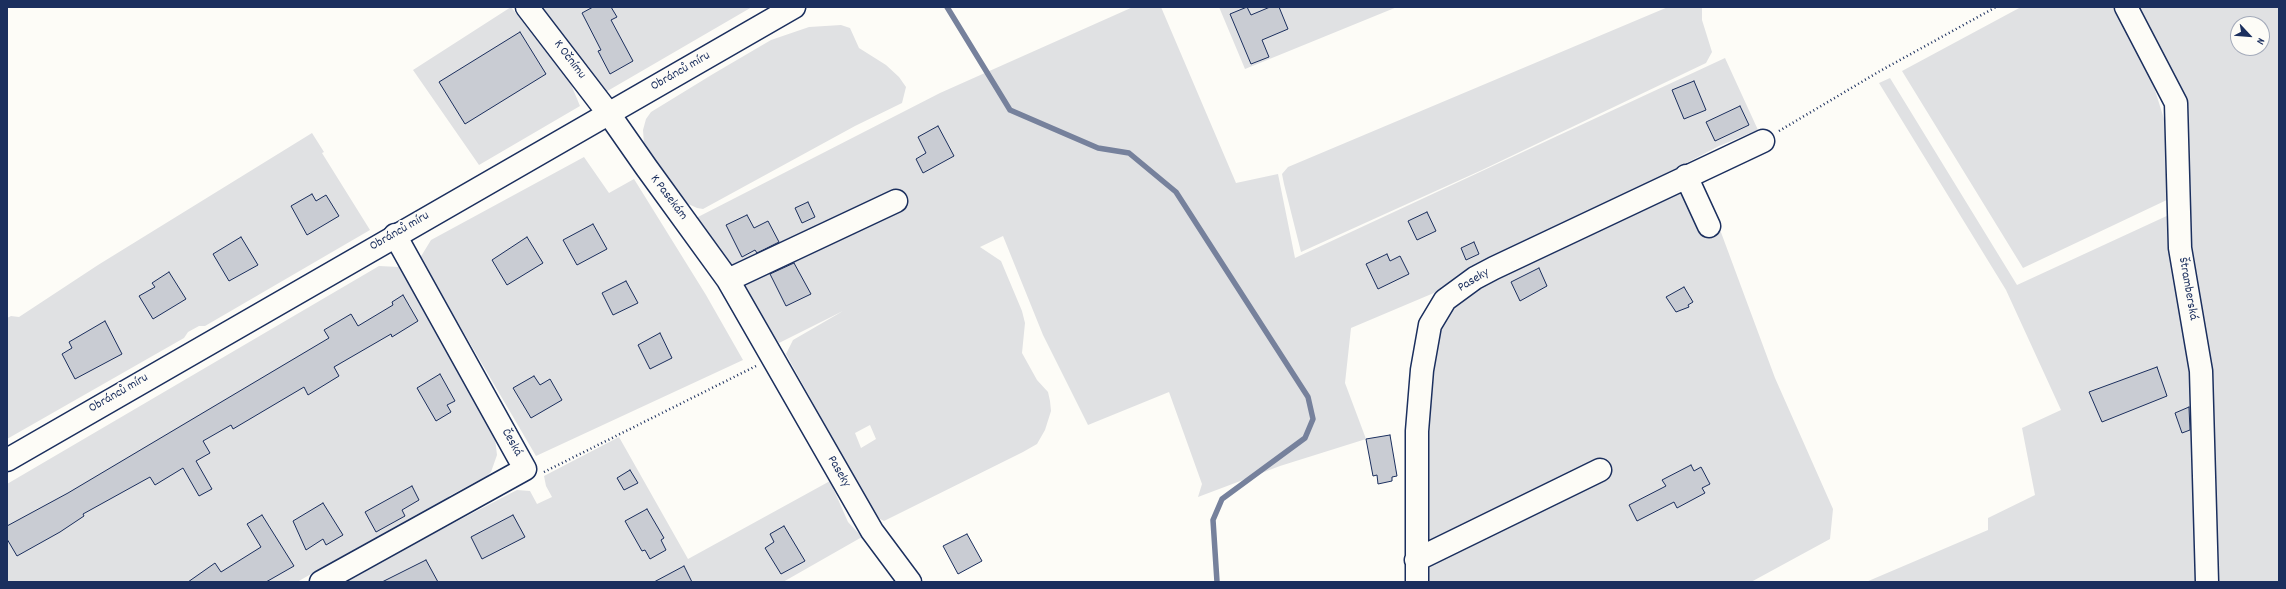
<!DOCTYPE html>
<meta charset="utf-8">
<style>
body{margin:0}
#map{position:relative;width:2286px;height:589px;overflow:hidden;background:#fdfcf7;font-family:Dekko,sans-serif}
canvas{display:block}
.frame{position:absolute;inset:0;border:8px solid #1b2f5e;pointer-events:none}
.north{position:absolute;left:2230px;top:16px;width:40px;height:40px;box-sizing:border-box;background:#fdfcf7;border:1px solid #a3aaba;border-radius:50%;rotate:116deg;font-size:11px;font-weight:700;line-height:16px;text-align:center;color:#1b2f5e}
.north::after{content:'';display:block;margin:auto;width:14px;height:18px;background:#1b2f5e;clip-path:polygon(50% 0,100% 100%,50% 72%,0 100%)}
</style>
<div id="map">
<canvas width="2286" height="589"></canvas>
<div class="frame"></div>
<div class="north">N</div>
</div>
<script>
const ctx = document.querySelector('canvas').getContext('2d');
ctx.lineJoin = 'round';
function fillPath(path, color) {
  ctx.fillStyle = color;
  ctx.fill(path, 'evenodd');
}
function shape(rows) {
  const path = new Path2D();
  for (const r of rows) {
    path.moveTo(r[0], r[1]);
    for (let i = 2; i < r.length; i += 2) path.lineTo(r[i], r[i + 1]);
  }
  return path;
}
function stroke(path, color, width, dash) {
  ctx.strokeStyle = color;
  ctx.lineWidth = width;
  ctx.lineCap = dash ? 'butt' : 'round';
  ctx.setLineDash(dash || []);
  ctx.stroke(path);
}
function label(font, color, halo, rows, align = 'center') {
  ctx.font = font + ' Dekko,sans-serif';
  ctx.lineWidth = 4;
  ctx.setLineDash([]);
  ctx.textBaseline = 'middle';
  ctx.strokeStyle = halo;
  ctx.fillStyle = color;
  for (const [text, x, y, turn = 0] of rows) {
    ctx.save();
    ctx.translate(x, y);
    ctx.rotate((+turn || 0) * Math.PI / 180);
    ctx.textAlign = isNaN(turn) ? turn : align;
    if (halo) ctx.strokeText(text, 0, 0);
    ctx.fillText(text, 0, 0);
    ctx.restore();
  }
}
fillPath(shape([
 [511,7,570,82,580,106,479,165,413,70],
 [540,7,752,7,604,93],
 [1133,7,1161,7,1236,183,1278,174,1295,258,1725,58,1758,130,1719,146,1448,287,1351,328,1345,383,1366,439,1280,466,1198,497,1202,484,1169,392,1088,425,1043,335,1003,236,980,247,1001,261,1022,311,1025,323,1022,353,1037,380,1048,392,1050,401,1051,411,1045,430,1037,444,1023,452,884,521,876,517,786,354,793,340,843,311,779,343,741,287,793,260,734,275,696,218,940,93],
 [870,425,876,439,861,448,855,433],
 [1219,7,1397,7,1245,69],
 [1668,7,1702,7,1702,20,1712,52,1706,63,1482,170,1301,252,1284,184,1282,174,1288,167],
 [2021,7,2117,7,2154,87,2164,119,2169,144,2171,198,2023,268,1902,71],
 [2132,7,2279,7,2279,582,2215,582,2187,249,2183,103],
 [2238,24,2262,24,2262,48,2238,48],
 [841,25,850,28,859,48,886,65,899,77,906,87,902,103,855,126,703,209,697,208,684,202,644,144,643,130,646,119,651,112,713,74,771,40,809,27],
 [1890,78,2017,285,2171,214,2191,333,2198,582,1866,582,1988,530,1988,518,2035,495,2022,428,2061,410,2006,290,1879,83],
 [312,133,324,152,322,153,370,230,205,326,199,326,188,332,184,338,7,439,7,318,11,316,19,317,98,265],
 [584,157,609,193,634,179,706,295,743,360,536,456,420,258,431,240],
 [1699,173,1775,378,1833,509,1830,539,1751,582,1424,582,1424,424,1440,324,1463,295],
 [379,266,399,267,495,438,497,455,491,472,487,476,449,496,451,500,364,544,297,582,7,582,7,484],
 [619,437,688,559,830,481,848,522,862,537,783,582,340,582,517,490,530,491,537,504,552,497,546,486,544,476]
]), '#e0e1e3');
stroke(shape([
 [947,7,1010,110,1098,148,1129,153,1176,192,1308,397,1313,419,1305,438,1222,499,1213,520,1217,582]
]), '#76819c', 5.5);
const building = shape([
 [593,7,611,7,617,17,611,20,633,61,610,74,598,51,601,50,582,13,593,7],
 [1247,7,1251,15,1270,7,1279,7,1288,29,1262,40,1269,57,1251,64,1230,14,1247,7],
 [520,32,546,74,465,124,439,82,520,32],
 [1694,81,1706,110,1684,119,1672,90,1694,81],
 [1740,106,1749,125,1715,141,1706,122,1740,106],
 [938,126,954,156,923,173,916,159,926,153,918,137,938,126],
 [312,194,316,201,326,195,339,216,307,235,291,206,312,194],
 [808,202,815,217,802,223,795,208,808,202],
 [1427,212,1436,231,1417,240,1408,221,1427,212],
 [747,215,754,228,768,221,779,242,757,253,755,250,742,257,726,225,747,215],
 [593,224,607,249,577,265,563,240,593,224],
 [241,237,258,265,229,281,213,254,241,237],
 [527,237,543,263,507,285,492,260,527,237],
 [1474,242,1479,254,1466,260,1461,248,1474,242],
 [1387,254,1390,261,1400,256,1409,274,1378,289,1366,264,1387,254],
 [794,263,811,294,786,306,770,274,794,263],
 [1539,268,1547,286,1520,301,1511,282,1539,268],
 [169,272,186,299,153,319,139,296,155,287,152,283,169,272],
 [626,281,638,303,613,315,602,293,626,281],
 [1684,287,1693,302,1688,305,1689,307,1676,312,1666,297,1684,287],
 [403,295,418,321,392,337,391,334,334,367,339,376,308,395,304,387,233,429,231,425,203,441,210,453,196,461,212,489,199,496,183,468,155,485,150,477,83,514,84,516,60,532,17,556,7,539,7,526,68,493,329,338,324,330,351,314,358,326,393,305,392,302,403,295],
 [105,321,122,354,75,379,62,354,72,348,69,342,105,321],
 [660,333,672,358,650,369,638,345,660,333],
 [2157,367,2167,396,2102,422,2089,392,2157,367],
 [440,374,455,401,447,405,451,412,436,421,417,388,440,374],
 [534,376,540,385,550,379,562,400,531,418,513,388,534,376],
 [2189,407,2190,430,2182,433,2175,413,2189,407],
 [1390,435,1397,476,1392,477,1392,481,1378,484,1377,475,1373,476,1366,439,1390,435],
 [1691,465,1694,471,1701,467,1710,484,1702,488,1705,493,1677,508,1674,502,1637,521,1629,505,1666,486,1662,480,1691,465],
 [630,470,638,483,624,490,617,478,630,470],
 [412,486,419,500,402,510,405,516,376,532,365,512,412,486],
 [323,503,343,535,326,545,323,539,306,550,293,521,323,503],
 [647,509,664,538,661,540,666,550,650,559,645,550,642,551,625,521,647,509],
 [262,515,294,566,266,582,188,582,215,563,221,572,261,547,247,524,262,515],
 [513,515,525,537,482,559,471,537,513,515],
 [784,526,805,561,781,574,765,548,774,542,770,534,784,526],
 [967,534,982,561,958,574,943,546,967,534],
 [426,560,438,582,382,582,426,560],
 [684,566,692,582,654,582,684,566]
]);
fillPath(building, '#c9ccd3');
stroke(building, '#1b2f5e', 1);
const minor = shape([
 [527,7,609,114,646,167,728,280,872,531,910,582],
 [2126,7,2176,103,2180,248,2201,371,2207,582],
 [1686,176,1709,226],
 [728,280,896,201],
 [1416,560,1600,470],
 [321,582,525,469,395,235],
 [1417,582,1417,431,1422,370,1430,325,1445,300,1475,278,1494,268,1763,141]
]);
const major = shape([
 [7,460,794,7]
]);
stroke(minor, '#1b2f5e', 25);
stroke(major, '#1b2f5e', 25);
stroke(shape([
 [1779,131,1880,71,1996,7],
 [544,472,756,366]
]), '#1b2f5e', 2.5, [1, 3]);
stroke(minor, '#fdfcf7', 22);
stroke(major, '#fdfcf7', 22);
label('13px', '#1b2f5e', '#fdfcf7', [
 ["K Očnímu",569,60,53],
 ["Obránců míru",681,72,-30],
 ["K Pasekám",668,198,53],
 ["Obránců míru",400,232,-30],
 ["Paseky",1474,281,-31],
 ["Štramberská",2187,289,80],
 ["Obránců míru",119,394,-30],
 ["Česká",511,443,61],
 ["Paseky",838,472,60]
]);
</script>
